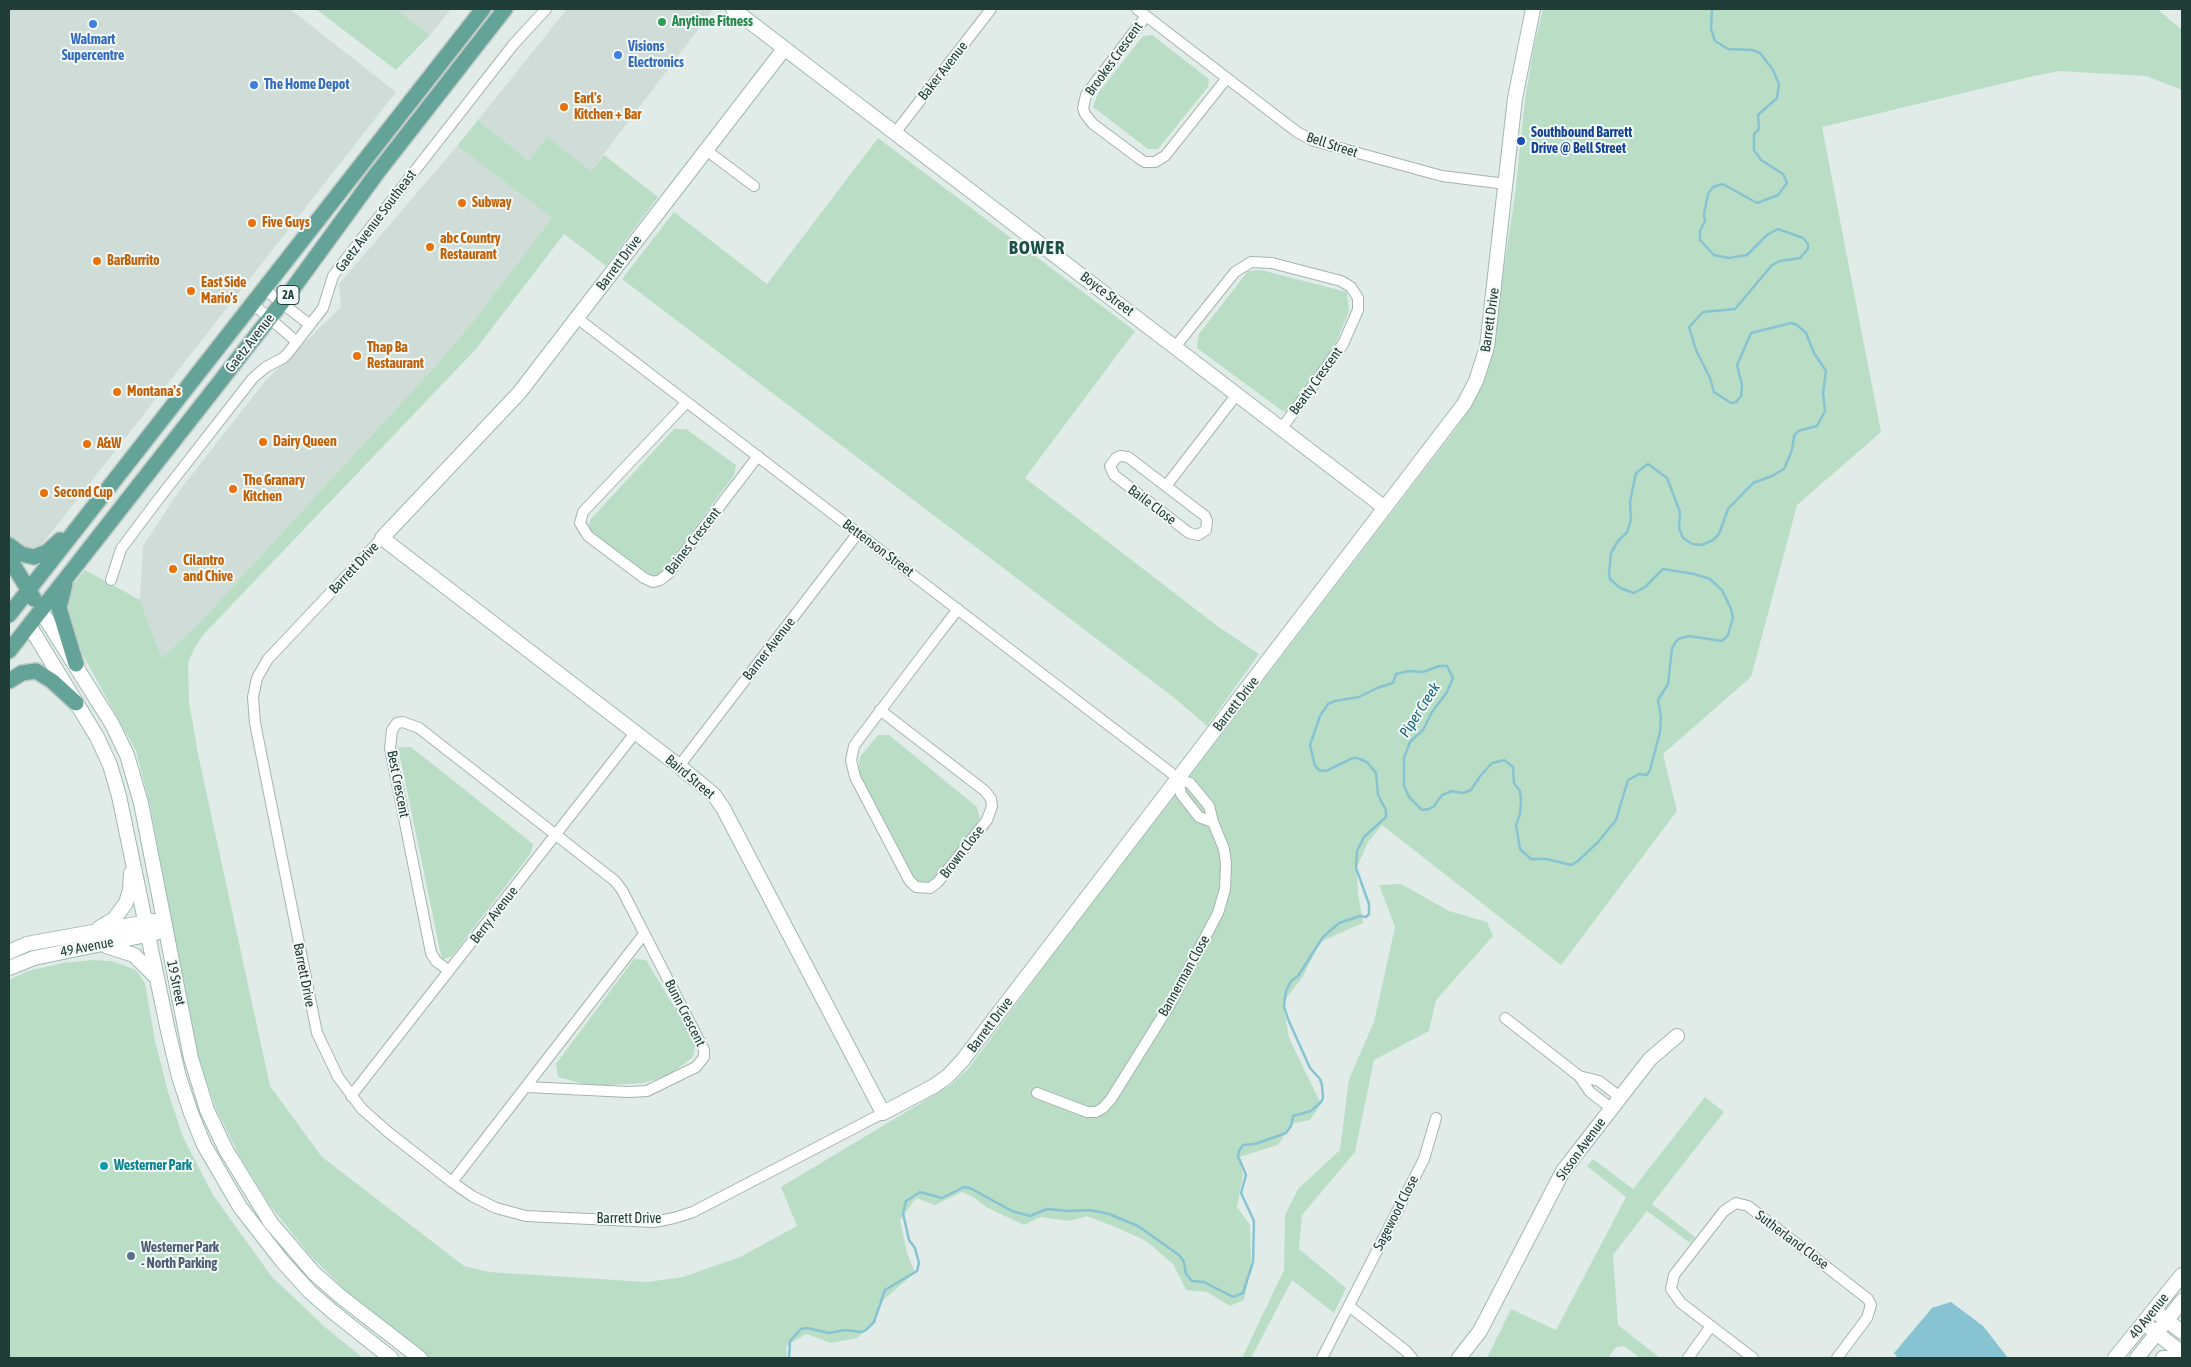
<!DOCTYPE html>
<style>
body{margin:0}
#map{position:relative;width:2191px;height:1367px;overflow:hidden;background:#e1ece8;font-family:"Asap Condensed",sans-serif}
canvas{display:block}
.frame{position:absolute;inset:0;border:10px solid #213d37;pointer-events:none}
</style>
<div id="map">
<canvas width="2191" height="1367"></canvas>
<div class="frame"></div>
</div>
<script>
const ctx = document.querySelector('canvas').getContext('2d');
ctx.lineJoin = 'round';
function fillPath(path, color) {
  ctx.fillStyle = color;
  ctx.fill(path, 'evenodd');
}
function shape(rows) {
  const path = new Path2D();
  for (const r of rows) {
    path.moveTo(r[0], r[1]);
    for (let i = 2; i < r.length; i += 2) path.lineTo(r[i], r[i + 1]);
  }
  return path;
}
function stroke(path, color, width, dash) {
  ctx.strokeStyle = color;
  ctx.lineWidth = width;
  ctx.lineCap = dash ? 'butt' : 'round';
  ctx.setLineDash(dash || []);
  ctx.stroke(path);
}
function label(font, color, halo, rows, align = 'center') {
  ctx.font = font + ' "Asap Condensed",sans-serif';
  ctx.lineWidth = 4;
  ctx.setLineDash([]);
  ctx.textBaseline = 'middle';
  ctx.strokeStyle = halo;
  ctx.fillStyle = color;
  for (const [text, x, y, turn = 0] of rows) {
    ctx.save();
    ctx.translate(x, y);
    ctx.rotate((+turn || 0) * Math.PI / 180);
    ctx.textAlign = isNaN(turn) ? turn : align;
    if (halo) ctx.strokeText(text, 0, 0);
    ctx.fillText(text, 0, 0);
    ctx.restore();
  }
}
fillPath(shape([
 [9,9,290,9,396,92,36,552,14,542,9,534],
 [396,9,451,9,430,35],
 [567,9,708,9,712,11,591,171,547,138,529,161,478,120],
 [457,146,552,218,472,323,438,363,202,620,162,658,140,600,143,546,179,491,266,380,341,307,339,284]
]), '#cfdcd7');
fillPath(shape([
 [316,9,396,9,430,35,396,70],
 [1543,9,2157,9,2182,30,2182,90,2146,76,2060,71,2034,76,1822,127,1881,432,1797,505,1751,677,1663,754,1677,811,1561,965,1382,825,1368,842,1357,867,1358,893,1363,923,1320,942,1302,978,1283,1002,1289,1038,1321,1104,1310,1120,1291,1124,1278,1145,1239,1157,1243,1175,1237,1207,1250,1225,1251,1266,1244,1300,1230,1306,1207,1292,1186,1290,1173,1264,1146,1241,1120,1229,1087,1216,1070,1221,1040,1217,1024,1225,986,1207,973,1197,962,1192,935,1205,916,1198,900,1220,907,1253,915,1273,883,1300,874,1324,857,1338,831,1343,806,1334,786,1346,787,1358,427,1358,354,1299,308,1253,269,1204,239,1155,216,1109,195,1046,150,805,136,751,79,648,64,613,71,587,85,570,140,600,162,658,202,620,438,363,472,323,552,218,457,146,478,120,529,161,547,137,591,171,604,155,658,197,606,266,564,234,476,349,203,635,194,649,188,663,189,701,198,754,270,1086,322,1157,464,1266,489,1272,647,1282,683,1277,740,1257,797,1226,781,1187,951,1085,968,1069,1061,944,1455,430,1474,400,1485,376,1492,348,1515,195,1525,99,1534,46],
 [1152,35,1209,79,1208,87,1158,149,1148,149,1093,107,1098,93,1143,36],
 [878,138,1135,331,1025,478,1216,625,1259,654,1207,726,1172,696,622,279,674,212,767,284],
 [1261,270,1347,292,1349,311,1330,357,1290,413,1281,410,1197,348,1199,334,1248,271],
 [674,429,686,429,736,465,734,475,661,574,648,578,588,534,590,520],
 [878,735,889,735,977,807,980,819,933,881,920,887,912,883,857,777,860,757],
 [398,747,411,747,533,844,531,853,452,956,442,960],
 [1401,884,1449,911,1487,922,1493,936,1436,1000,1429,1031,1374,1060,1355,1152,1302,1215,1299,1249,1346,1288,1334,1313,1292,1280,1251,1358,1242,1358,1284,1270,1285,1215,1298,1189,1340,1150,1349,1079,1374,1022,1395,927,1379,885],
 [634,959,646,960,696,1043,693,1057,669,1075,644,1083,592,1086,558,1077,556,1064],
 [93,960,112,961,136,970,145,983,155,1041,168,1092,183,1137,213,1195,272,1277,326,1328,363,1358,9,1358,9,980,28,971,62,963],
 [1705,1097,1724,1112,1652,1204,1695,1237,1690,1243,1647,1211,1613,1255,1618,1325,1660,1358,1640,1358,1624,1346,1616,1347,1608,1358,1487,1358,1511,1309,1556,1330,1626,1197,1587,1166,1593,1159,1633,1189]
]), '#b9dec5');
fillPath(shape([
 [1951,1302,1983,1326,2008,1358,1898,1358,1894,1353,1932,1308]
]), '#87c3d3');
stroke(shape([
 [789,1358,790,1341,801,1329,807,1328,829,1333,845,1330,862,1332,866,1330,874,1322,885,1290,917,1271,919,1263,915,1248,909,1240,903,1213,906,1201,920,1192,942,1198,964,1187,970,1188,1012,1211,1030,1216,1047,1209,1068,1211,1090,1210,1109,1214,1138,1226,1179,1255,1184,1262,1186,1274,1192,1281,1204,1282,1233,1297,1243,1293,1253,1262,1254,1221,1241,1193,1246,1175,1238,1156,1239,1151,1243,1145,1255,1144,1286,1133,1291,1126,1293,1116,1311,1111,1321,1102,1323,1098,1322,1085,1320,1079,1310,1068,1288,1019,1284,1006,1286,991,1291,981,1298,976,1323,937,1339,923,1360,916,1366,917,1369,914,1369,904,1356,868,1357,851,1364,837,1386,817,1386,810,1378,795,1376,773,1367,762,1357,758,1353,758,1326,771,1319,770,1315,766,1310,745,1320,716,1328,704,1335,701,1359,697,1377,688,1393,683,1396,674,1409,671,1423,672,1439,666,1447,666,1453,678,1447,692,1432,712,1423,730,1410,742,1404,758,1404,786,1409,797,1422,810,1429,809,1434,806,1442,795,1452,791,1463,793,1471,790,1481,775,1492,763,1504,760,1513,767,1514,783,1520,791,1521,800,1520,814,1516,825,1520,849,1531,859,1547,859,1571,865,1578,861,1598,842,1616,820,1628,780,1639,774,1647,775,1650,770,1660,732,1661,717,1658,700,1668,684,1672,648,1675,643,1678,639,1689,636,1722,641,1728,635,1733,618,1731,609,1722,590,1710,579,1694,574,1663,569,1645,587,1634,593,1620,588,1610,579,1609,574,1611,553,1618,541,1627,532,1631,520,1630,502,1636,473,1648,464,1667,478,1680,512,1679,528,1683,538,1692,544,1702,545,1713,540,1719,534,1728,509,1753,483,1772,476,1784,469,1792,450,1794,436,1798,431,1817,426,1825,411,1823,393,1826,371,1814,353,1806,333,1797,325,1791,323,1751,333,1737,365,1742,385,1741,396,1736,402,1731,403,1714,392,1710,378,1696,350,1689,327,1703,312,1735,309,1772,265,1780,261,1800,258,1808,249,1808,244,1803,238,1778,229,1767,235,1747,255,1729,258,1714,255,1700,240,1700,231,1705,221,1704,214,1708,194,1713,187,1723,184,1757,203,1778,195,1787,183,1783,174,1761,160,1754,150,1754,134,1759,129,1758,115,1777,98,1779,84,1773,70,1760,53,1752,50,1728,49,1715,41,1711,29,1712,9]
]), '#87c3d3', 2.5);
const street = shape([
 [1137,9,1297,132,1314,141,1442,176,1506,184],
 [1146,16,1086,95,1083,108,1085,114,1093,124,1140,159,1145,162,1155,162,1165,156,1227,78],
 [895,133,991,9],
 [706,150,754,186],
 [264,289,310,325],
 [253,304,297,342],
 [577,318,1170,772,1178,779,1190,783,1209,806,1213,822,1224,849,1226,864,1225,889,1218,913,1169,1006,1111,1099,1103,1108,1096,1112,1087,1112,1037,1093],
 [1175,347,1235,272,1251,262,1272,263,1341,281,1351,287,1358,298,1358,310,1343,344,1282,428],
 [687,402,583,512,580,523,588,536,644,578,653,582,660,580,668,574,758,456],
 [1120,456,1128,457,1205,516,1207,521,1206,530,1198,535,1189,533,1114,475,1110,466,1116,458,1120,456],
 [1166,486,1237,394],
 [382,538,268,659,257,678,253,697,255,723,317,1033,338,1077,362,1109,388,1132,452,1182,472,1196,496,1208,526,1216,654,1222,674,1218,693,1212,883,1113],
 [111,580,121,549,157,501,253,378,266,367,283,358,288,353,323,308,333,276,339,268,513,45,546,9],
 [880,710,985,791,991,799,992,806,987,820,938,882,930,888,916,887,909,880,855,777,851,760,854,746,859,739,918,661,958,609],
 [679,766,858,533],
 [1178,779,1181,794,1199,817,1213,822],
 [449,971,436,961,431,953,390,748,392,730,397,723,403,722,419,728,615,881,622,890,704,1050,704,1057,696,1067,647,1091,629,1092,526,1087],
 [1505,1018,1579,1076,1590,1092,1611,1108],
 [1579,1076,1599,1081,1620,1097],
 [351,1096,635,733],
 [452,1182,644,934],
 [1349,1306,1406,1351,1412,1358],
 [1322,1358,1424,1159,1436,1118],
 [1688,1358,1711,1326],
 [1753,1358,1681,1303,1671,1289,1674,1275,1724,1211,1736,1203,1748,1206,1868,1299,1871,1305,1867,1318,1837,1358]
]);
const secondary = shape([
 [733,9,1385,508],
 [784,49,519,393,382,538,679,766,714,795,723,808,883,1113,934,1086,948,1076,962,1061,1464,404,1476,381,1487,347,1515,98,1533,9],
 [41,611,112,724,127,755,141,803,191,1058,207,1110,226,1150,271,1223,314,1273,340,1296,420,1358],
 [29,625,97,737,110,765,119,796,168,1031,179,1077,191,1113,204,1145,240,1207,282,1261,310,1292,333,1312,391,1358],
 [99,928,114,919,126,903,130,890,131,873],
 [106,946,134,955,156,977],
 [9,952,27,944,43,941,153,921],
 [9,968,34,958,156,933],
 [2160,1315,2182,1332],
 [2149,1327,2182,1353],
 [1459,1358,1480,1331,1563,1171,1650,1059,1677,1036],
 [2115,1358,2182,1275],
 [2137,1358,2182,1301],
 [2163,1358,2178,1358]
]);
const primary = shape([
 [9,545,21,554,34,557,47,552,60,540],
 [9,558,34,599],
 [65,584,59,608,76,664],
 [9,615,483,9],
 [9,651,291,291,377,173,505,9],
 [9,681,22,673,36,671,52,681,76,703]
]);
stroke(street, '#a4b4af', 12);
stroke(secondary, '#9fb8b1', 16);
stroke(primary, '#c1c9c7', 18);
stroke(street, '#fff', 10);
stroke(secondary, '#fff', 14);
stroke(primary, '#64a397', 15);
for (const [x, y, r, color] of [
 [662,22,5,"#2e9e5b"],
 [93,24,5,"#3f7fe0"],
 [618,55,5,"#3f7fe0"],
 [254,85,5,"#3f7fe0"],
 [564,107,5,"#e8710a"],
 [1521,141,5,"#1a4fb4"],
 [462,203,5,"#e8710a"],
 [252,223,5,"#e8710a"],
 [430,247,5,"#e8710a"],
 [97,261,5,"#e8710a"],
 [191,291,5,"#e8710a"],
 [357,356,5,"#e8710a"],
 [117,392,5,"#e8710a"],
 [263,442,5,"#e8710a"],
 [87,444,5,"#e8710a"],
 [233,489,5,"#e8710a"],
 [44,493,5,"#e8710a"],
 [173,569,5,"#e8710a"],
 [104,1166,5,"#0f9aa8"],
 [131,1256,5,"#5c6f8a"]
]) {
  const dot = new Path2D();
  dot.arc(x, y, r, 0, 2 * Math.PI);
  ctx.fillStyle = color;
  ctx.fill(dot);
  stroke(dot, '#f2f9f6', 2);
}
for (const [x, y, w] of [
 [288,295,22]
]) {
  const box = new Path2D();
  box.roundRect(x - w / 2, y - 9.5, w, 19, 4);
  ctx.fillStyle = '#f2f9f6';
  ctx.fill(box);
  stroke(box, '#213d37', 1);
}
label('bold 12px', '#213d37', null, [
 ["2A",288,295]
]);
label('bold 14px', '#27864d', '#f2f9f6', [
 ["Anytime Fitness",672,22]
], 'left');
label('bold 14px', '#366cbe', '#f2f9f6', [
 ["Walmart",93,40,"center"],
 ["Supercentre",93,56,"center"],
 ["Visions",628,47],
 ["Electronics",628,63],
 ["The Home Depot",264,85]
], 'left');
label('14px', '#213d37', '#f2f9f6', [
 ["Brookes Crescent",1114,59,-54],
 ["Baker Avenue",943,71,-52],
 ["Bell Street",1332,145,18],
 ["Gaetz Avenue Southeast",376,221,-53],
 ["Barrett Drive",619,263,-53],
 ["Boyce Street",1107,294,37],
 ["Barrett Drive",1490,320,-82],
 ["Gaetz Avenue",250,343,-52],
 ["Beatty Crescent",1316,381,-54],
 ["Baile Close",1152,505,37],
 ["Baines Crescent",693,541,-52],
 ["Bettenson Street",878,548,37],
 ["Barrett Drive",354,568,-47],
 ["Barner Avenue",769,649,-52],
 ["Barrett Drive",1236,704,-52],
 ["Baird Street",690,777,40],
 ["Best Crescent",398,784,79],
 ["Brown Close",962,852,-52],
 ["Berry Avenue",494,915,-52],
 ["49 Avenue",87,947,-11],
 ["Barrett Drive",304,975,79],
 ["Bannerman Close",1184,976,-61],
 ["19 Street",176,983,78],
 ["Bunn Crescent",685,1013,63],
 ["Barrett Drive",990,1025,-53],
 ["Sisson Avenue",1581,1149,-54],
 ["Sagewood Close",1396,1213,-63],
 ["Barrett Drive",629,1219],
 ["Sutherland Close",1792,1240,37],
 ["40 Avenue",2149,1316,-51]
]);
label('bold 14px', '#c56008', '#f2f9f6', [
 ["Earl's",574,99],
 ["Kitchen + Bar",574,115],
 ["Subway",472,203],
 ["Five Guys",262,223],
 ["abc Country",440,239],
 ["Restaurant",440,255],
 ["BarBurrito",107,261],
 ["East Side",201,283],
 ["Mario's",201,299],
 ["Thap Ba",367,348],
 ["Restaurant",367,364],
 ["Montana's",127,392],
 ["Dairy Queen",273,442],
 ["A&W",97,444],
 ["The Granary",243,481],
 ["Kitchen",243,497],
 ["Second Cup",54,493],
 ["Cilantro",183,561],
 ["and Chive",183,577]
], 'left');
label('bold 14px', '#164399', '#f2f9f6', [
 ["Southbound Barrett",1531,133],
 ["Drive @ Bell Street",1531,149]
], 'left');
label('bold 14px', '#0d838f', '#f2f9f6', [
 ["Westerner Park",114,1166]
], 'left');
label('bold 14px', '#4e5e75', '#f2f9f6', [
 ["Westerner Park",141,1248],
 ["- North Parking",141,1264]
], 'left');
label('italic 15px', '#19657b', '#f2f9f6', [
 ["Piper Creek",1420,710,-57]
]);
ctx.letterSpacing = '1px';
label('bold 19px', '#1c5047', '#f2f9f6', [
 ["BOWER",1037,248]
]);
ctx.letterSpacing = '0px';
</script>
